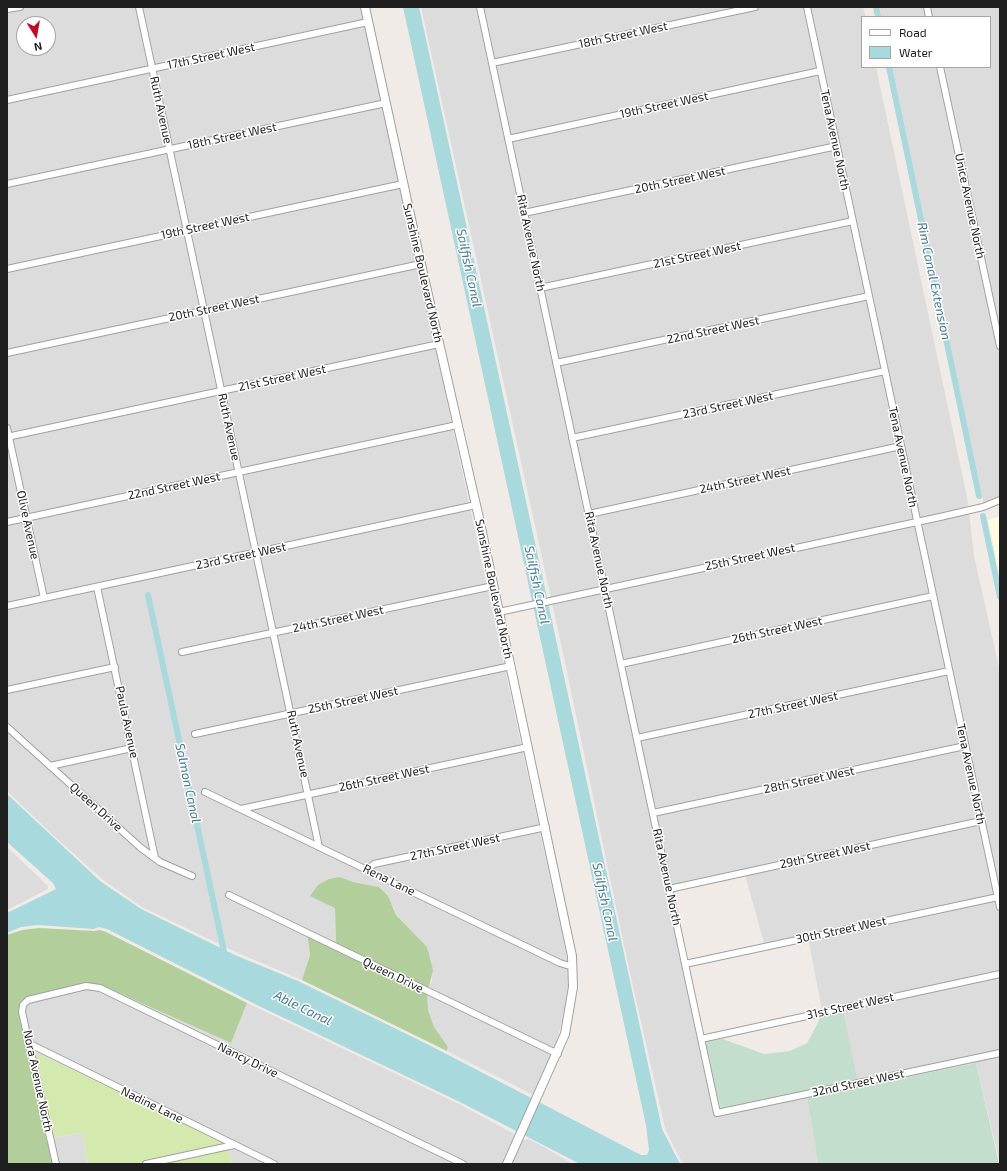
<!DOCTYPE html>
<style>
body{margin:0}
#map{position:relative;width:1007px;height:1171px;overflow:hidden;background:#f0ebe6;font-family:"Exo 2",sans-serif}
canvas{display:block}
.frame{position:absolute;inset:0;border:8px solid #1f1f1f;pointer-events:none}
.legend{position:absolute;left:861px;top:16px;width:130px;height:52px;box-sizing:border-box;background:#fff;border:1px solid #a5a5a5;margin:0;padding:5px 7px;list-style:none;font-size:12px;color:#1f1f1f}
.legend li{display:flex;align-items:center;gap:8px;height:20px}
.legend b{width:20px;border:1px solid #a5a5a5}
.north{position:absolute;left:16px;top:16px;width:40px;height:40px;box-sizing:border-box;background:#fff;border:1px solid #a5a5a5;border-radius:50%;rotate:169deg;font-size:11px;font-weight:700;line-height:16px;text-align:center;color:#1f1f1f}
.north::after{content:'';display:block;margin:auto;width:14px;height:18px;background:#cc0322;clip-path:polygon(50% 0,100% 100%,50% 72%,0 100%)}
</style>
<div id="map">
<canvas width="1007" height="1171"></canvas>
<div class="frame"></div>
<ul class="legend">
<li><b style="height:5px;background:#fff"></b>Road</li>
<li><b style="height:11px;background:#a7d9dd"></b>Water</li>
</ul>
<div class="north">N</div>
</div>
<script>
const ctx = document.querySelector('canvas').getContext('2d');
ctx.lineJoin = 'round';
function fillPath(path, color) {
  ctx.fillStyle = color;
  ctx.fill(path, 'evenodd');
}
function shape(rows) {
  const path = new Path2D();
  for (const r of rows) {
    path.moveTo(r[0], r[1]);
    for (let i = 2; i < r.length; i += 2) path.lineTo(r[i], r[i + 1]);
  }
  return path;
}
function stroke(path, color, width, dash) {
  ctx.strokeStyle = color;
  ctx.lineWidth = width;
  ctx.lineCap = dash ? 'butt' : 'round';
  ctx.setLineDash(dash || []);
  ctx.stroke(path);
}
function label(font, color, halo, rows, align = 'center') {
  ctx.font = font + ' "Exo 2",sans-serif';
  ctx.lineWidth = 3;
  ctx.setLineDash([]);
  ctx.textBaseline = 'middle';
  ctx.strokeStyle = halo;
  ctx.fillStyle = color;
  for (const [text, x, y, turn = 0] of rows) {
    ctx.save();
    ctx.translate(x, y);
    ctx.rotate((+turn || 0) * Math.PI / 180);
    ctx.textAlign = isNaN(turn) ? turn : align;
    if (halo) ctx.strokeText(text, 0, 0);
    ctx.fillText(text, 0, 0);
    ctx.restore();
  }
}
fillPath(shape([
 [7,7,362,7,570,971,569,995,554,1052,535,1096,447,1051,448,1047,434,1027,428,1010,427,995,432,980,427,947,396,915,394,908,379,887,353,882,340,877,335,908,336,943,307,932,310,955,302,980,238,953,142,907,126,896,102,879,54,836,7,791],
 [24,24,48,24,48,48,24,48],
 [421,7,863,7,866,17,862,17,862,67,876,67,968,502,974,556,1000,672,1000,1164,976,1063,858,1087,842,1006,822,1010,808,938,765,947,744,871,672,888,703,1050,721,1108,806,1091,818,1164,683,1164,672,1143,665,1128,628,964,563,653],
 [876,7,1000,7,1000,496,984,505,889,67,990,67,990,17,878,17],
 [7,847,48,886,48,889,7,910],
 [101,985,231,1043,247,1003,459,1104,516,1135,504,1164,232,1164,227,1142,34,1052,21,1000],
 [82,1133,88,1164,54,1164,46,1139],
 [528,1139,544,1147,573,1164,510,1164,521,1141]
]), '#dddcdc');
fillPath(shape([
 [1000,516,1000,576,988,520]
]), '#fffae0');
fillPath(shape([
 [34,1052,227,1142,232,1164,88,1164,82,1133,46,1139]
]), '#d4e9ad');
fillPath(shape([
 [340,877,353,882,379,887,388,896,396,915,427,947,433,970,427,995,428,1010,434,1027,448,1047,447,1051,302,980,310,955,307,932,336,942,335,908,310,896,318,885,329,879],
 [39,928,94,931,100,930,106,932,247,1003,231,1043,101,985,22,1000,34,1052,46,1139,54,1164,8,1164,7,935,22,930]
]), '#b2ce9b');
fillPath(shape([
 [842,1006,859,1087,976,1063,999,1164,818,1164,806,1091,721,1108,700,1038,717,1037,764,1054,790,1051,807,1043,817,1025,822,1010]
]), '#c3decd');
fillPath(shape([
 [403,7,419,7,662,1129,680,1164,580,1164,460,1102,259,1006,107,929,99,927,94,929,38,925,21,927,7,933,7,913,56,889,53,883,7,842,7,794,100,881,141,909,237,956,298,981,427,1044,641,1155,647,1155,649,1150,646,1125]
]), '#a7d9dd');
stroke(shape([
 [876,7,878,17],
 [889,67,979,496],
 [983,516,1000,597],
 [148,595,225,956]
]), '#a7d9dd', 6);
const minor = shape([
 [139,7,319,847],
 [480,7,717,1113,1000,1053],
 [807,7,1000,907],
 [927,7,929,17],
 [7,9,20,7],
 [492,63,755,7],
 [940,67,1000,346],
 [7,100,368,22],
 [508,139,820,71],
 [7,184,386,103],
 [524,213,837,146],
 [7,269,403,184],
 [540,288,853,221],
 [7,353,421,264],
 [556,363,869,296],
 [7,428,44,598],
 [7,437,439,344],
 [572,438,885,371],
 [589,514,901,446],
 [7,522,457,425],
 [97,587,155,858],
 [7,606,476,505],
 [499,612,940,517,983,507,1000,500],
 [182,652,493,586],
 [621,664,933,596],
 [7,690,115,667],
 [7,727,141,848,160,862,192,876],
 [195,734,511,666],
 [637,738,949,671],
 [50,766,132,748],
 [205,792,560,963,573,967],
 [241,809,528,747],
 [653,813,965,746],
 [367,870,374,864,546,827],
 [669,889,981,821],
 [229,895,558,1054],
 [685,964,998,897],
 [701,1039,1000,974],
 [30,1044,274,1164],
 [56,1164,22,1012,23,1005,28,1000,86,986,100,988,463,1164],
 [146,1164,234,1145]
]);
const tertiary = shape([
 [365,7,418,251,479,518,572,956,573,987,565,1034,507,1164]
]);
stroke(minor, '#a0a0a0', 8);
stroke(tertiary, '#a0a0a0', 10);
stroke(minor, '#fff', 6);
stroke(tertiary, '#fff', 8);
label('12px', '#1f1f1f', '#fff', [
 ["18th Street West",623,35,-12],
 ["17th Street West",211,56,-12],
 ["19th Street West",664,105,-12],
 ["Ruth Avenue",161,110,78],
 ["18th Street West",232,136,-12],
 ["Tena Avenue North",835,140,78],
 ["20th Street West",680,180,-12],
 ["Unice Avenue North",970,206,78],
 ["19th Street West",205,226,-12],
 ["Rita Avenue North",531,243,78],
 ["21st Street West",697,255,-12],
 ["Sunshine Boulevard North",423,273,77],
 ["20th Street West",214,308,-12],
 ["22nd Street West",713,330,-12],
 ["21st Street West",282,378,-12],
 ["23rd Street West",728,405,-12],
 ["Ruth Avenue",229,427,78],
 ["Tena Avenue North",903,457,78],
 ["24th Street West",745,480,-12],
 ["22nd Street West",174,486,-12],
 ["Olive Avenue",28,525,78],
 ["23rd Street West",241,556,-12],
 ["25th Street West",750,557,-12],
 ["Rita Avenue North",599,560,78],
 ["Sunshine Boulevard North",494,589,78],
 ["24th Street West",338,619,-12],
 ["26th Street West",777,630,-12],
 ["25th Street West",353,700,-12],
 ["27th Street West",793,705,-12],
 ["Paula Avenue",127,722,78],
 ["Ruth Avenue",298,744,78],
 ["Tena Avenue North",971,774,78],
 ["26th Street West",384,778,-12],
 ["28th Street West",809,780,-12],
 ["Queen Drive",96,807,42],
 ["27th Street West",455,847,-12],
 ["29th Street West",825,855,-12],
 ["Rita Avenue North",667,877,78],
 ["Rena Lane",389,880,26],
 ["30th Street West",841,930,-12],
 ["Queen Drive",393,975,26],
 ["31st Street West",850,1006,-12],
 ["Nancy Drive",248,1060,26],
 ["Nora Avenue North",38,1081,78],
 ["32nd Street West",858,1083,-12],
 ["Nadine Lane",152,1105,26]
]);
label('italic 13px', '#437a96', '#fff', [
 ["Sailfish Canal",469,268,78],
 ["Rim Canal Extension",934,281,78],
 ["Sailfish Canal",537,585,78],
 ["Salmon Canal",188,783,78],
 ["Sailfish Canal",605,902,78],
 ["Able Canal",303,1008,26]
]);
</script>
